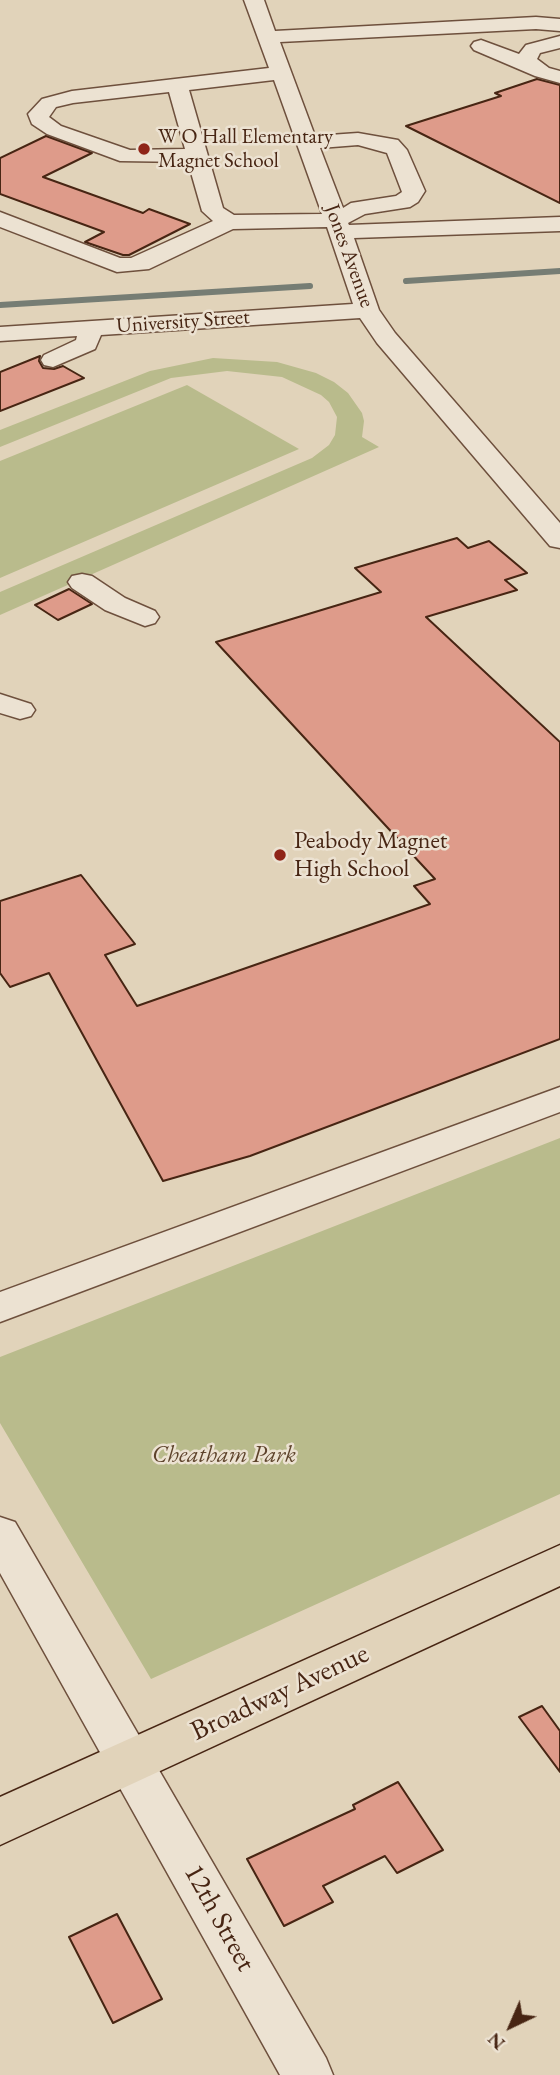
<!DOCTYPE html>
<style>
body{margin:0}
#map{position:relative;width:560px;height:2075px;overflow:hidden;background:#e1d3ba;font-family:"EB Garamond",serif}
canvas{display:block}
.north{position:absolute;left:476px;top:1991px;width:70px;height:70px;-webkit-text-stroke:5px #ece2d2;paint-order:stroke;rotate:224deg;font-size:19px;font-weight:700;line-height:28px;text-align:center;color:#472513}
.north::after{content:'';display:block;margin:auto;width:24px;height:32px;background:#472513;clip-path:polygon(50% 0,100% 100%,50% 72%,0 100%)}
</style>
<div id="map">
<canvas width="560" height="2075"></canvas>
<div class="north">N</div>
</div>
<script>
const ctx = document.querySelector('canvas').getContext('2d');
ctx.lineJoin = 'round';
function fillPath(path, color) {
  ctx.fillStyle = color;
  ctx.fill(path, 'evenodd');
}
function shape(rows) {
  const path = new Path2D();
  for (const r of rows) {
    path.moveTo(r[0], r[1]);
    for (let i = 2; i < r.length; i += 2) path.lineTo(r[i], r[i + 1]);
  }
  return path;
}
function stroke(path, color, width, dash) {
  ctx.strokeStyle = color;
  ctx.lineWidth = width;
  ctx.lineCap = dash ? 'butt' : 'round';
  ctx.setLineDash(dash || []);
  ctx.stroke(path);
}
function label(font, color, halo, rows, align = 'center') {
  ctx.font = font + ' "EB Garamond",serif';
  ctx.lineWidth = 5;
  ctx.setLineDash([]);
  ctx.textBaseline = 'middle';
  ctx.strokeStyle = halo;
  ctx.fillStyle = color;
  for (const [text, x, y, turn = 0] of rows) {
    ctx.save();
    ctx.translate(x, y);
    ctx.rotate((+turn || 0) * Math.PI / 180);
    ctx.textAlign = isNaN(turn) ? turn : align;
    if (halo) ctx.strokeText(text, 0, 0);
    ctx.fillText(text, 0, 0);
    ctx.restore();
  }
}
fillPath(shape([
 [213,358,277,362,316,373,334,382,348,393,362,413,364,421,362,437,379,447,0,615,0,592,312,458,329,445,335,435,337,417,329,402,321,395,282,377,227,371,171,378,0,447,0,430,150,371],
 [187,385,299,449,0,578,0,461],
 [560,1138,560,1494,151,1679,0,1423,0,1357]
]), '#b9bb8c');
stroke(shape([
 [406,281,560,271],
 [0,305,310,286]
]), '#767d74', 6);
const building = shape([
 [537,79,560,85,560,203,406,126,501,96,495,93,537,79],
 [46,136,92,153,43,177,143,213,149,209,190,224,129,255,123,255,85,242,104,232,0,194,0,158,46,136],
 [40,356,39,361,43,368,54,369,63,366,84,378,0,411,0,372,40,356],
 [457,538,468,548,489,541,527,573,505,580,517,590,426,617,560,742,560,1039,250,1156,163,1181,49,973,10,987,0,973,0,901,81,875,135,944,105,955,137,1006,430,904,414,886,435,879,216,642,381,592,355,568,457,538],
 [69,589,92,604,58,620,35,605,69,589],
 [542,1706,560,1731,560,1772,519,1717,542,1706],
 [398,1782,443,1850,397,1873,385,1856,323,1886,333,1902,284,1926,247,1859,355,1809,353,1805,398,1782],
 [117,1914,162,1999,113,2023,69,1937,117,1914]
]);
fillPath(building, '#de9b8a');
stroke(building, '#472513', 2);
const minor = shape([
 [244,0,264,0,275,31,536,17,560,19,560,31,536,29,280,42,315,136,358,133,398,140,407,150,425,191,418,202,410,207,365,214,348,223,349,225,560,217,560,231,354,238,379,310,395,333,560,523,560,548,550,546,377,343,360,318,101,335,95,349,53,367,44,365,41,360,44,355,76,340,77,336,0,341,0,327,353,304,327,227,233,229,149,269,117,272,0,227,0,212,120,258,131,258,213,221,202,211,188,162,120,161,47,134,32,124,28,114,42,99,72,91,269,68,244,0],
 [274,80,322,214,234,215,223,208,189,90,274,80],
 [169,92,185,149,130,150,61,126,49,117,56,107,73,103,169,92],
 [358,145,387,153,402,192,396,196,351,203,343,208,320,148,358,145],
 [560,36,560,48,540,53,537,59,549,68,560,71,560,83,535,76,474,50,471,46,474,42,481,40,519,54,526,45,560,36],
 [82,574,92,576,125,598,155,611,159,617,155,623,145,626,105,610,72,588,68,582,72,576,82,574],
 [0,694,31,704,35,710,31,716,20,719,0,713,0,694],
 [560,1087,560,1112,0,1322,0,1292,560,1087],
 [0,1517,15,1522,326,2058,333,2075,280,2075,0,1573,0,1517]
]);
const major = shape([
 [560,1545,560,1586,0,1845,0,1797,560,1545]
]);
stroke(minor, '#6e503d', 3);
stroke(major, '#472513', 3);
fillPath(minor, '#ece2d2');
fillPath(major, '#e1d3ba');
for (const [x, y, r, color] of [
 [144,149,7,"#8f2418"],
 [280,855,7,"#8f2418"]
]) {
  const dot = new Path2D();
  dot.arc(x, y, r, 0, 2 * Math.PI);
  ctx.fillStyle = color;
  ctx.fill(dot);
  stroke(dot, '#ece2d2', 2.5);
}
label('21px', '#472513', '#ece2d2', [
 ["W O Hall Elementary",158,137],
 ["Magnet School",158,161]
], 'left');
label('21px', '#472513', '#ece2d2', [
 ["Jones Avenue",349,256,70],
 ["University Street",183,322,-4]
]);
label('24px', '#472513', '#ece2d2', [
 ["Peabody Magnet",294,841],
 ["High School",294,869]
], 'left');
label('italic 24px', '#5e432b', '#ece2d2', [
 ["Cheatham Park",224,1455]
]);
label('28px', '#472513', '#ece2d2', [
 ["Broadway Avenue",280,1693,-25],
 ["12th Street",219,1918,61]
]);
</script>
